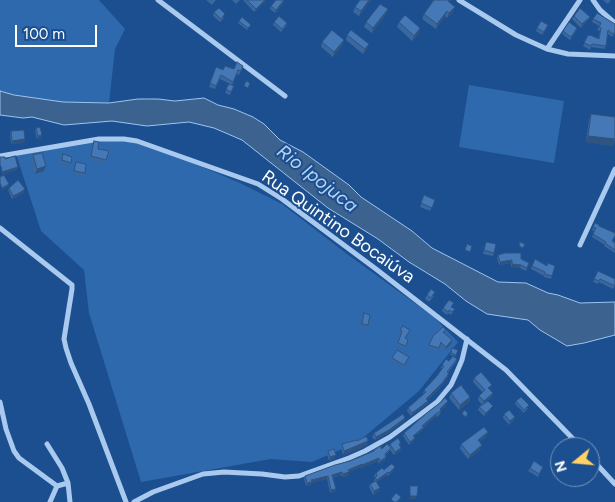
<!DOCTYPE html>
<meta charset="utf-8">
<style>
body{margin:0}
#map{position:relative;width:615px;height:502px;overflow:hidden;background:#1b4f8f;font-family:Figtree,sans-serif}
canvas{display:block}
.north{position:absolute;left:550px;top:437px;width:50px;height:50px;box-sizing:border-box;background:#1b4f8f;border:1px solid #7695bc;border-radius:50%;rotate:253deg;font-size:14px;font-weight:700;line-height:20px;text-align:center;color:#fff}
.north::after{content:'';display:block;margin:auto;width:18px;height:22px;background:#ffd166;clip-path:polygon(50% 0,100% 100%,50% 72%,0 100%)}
.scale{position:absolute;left:15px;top:25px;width:82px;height:22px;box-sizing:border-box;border:2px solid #fff;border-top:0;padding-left:6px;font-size:15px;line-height:18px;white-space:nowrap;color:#fff;-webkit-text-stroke:4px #1b4f8f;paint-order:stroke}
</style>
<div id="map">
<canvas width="615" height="502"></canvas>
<div class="north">N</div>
<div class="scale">100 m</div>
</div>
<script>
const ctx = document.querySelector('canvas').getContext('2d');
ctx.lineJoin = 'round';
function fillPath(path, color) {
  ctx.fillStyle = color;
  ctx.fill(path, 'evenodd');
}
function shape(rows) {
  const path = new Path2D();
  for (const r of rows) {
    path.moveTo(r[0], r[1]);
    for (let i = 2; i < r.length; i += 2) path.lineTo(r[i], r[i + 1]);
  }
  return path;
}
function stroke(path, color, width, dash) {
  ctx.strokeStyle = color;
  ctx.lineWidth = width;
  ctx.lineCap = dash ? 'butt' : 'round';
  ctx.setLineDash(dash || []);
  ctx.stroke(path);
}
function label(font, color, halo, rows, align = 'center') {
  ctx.font = font + ' Figtree,sans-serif';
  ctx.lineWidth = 4;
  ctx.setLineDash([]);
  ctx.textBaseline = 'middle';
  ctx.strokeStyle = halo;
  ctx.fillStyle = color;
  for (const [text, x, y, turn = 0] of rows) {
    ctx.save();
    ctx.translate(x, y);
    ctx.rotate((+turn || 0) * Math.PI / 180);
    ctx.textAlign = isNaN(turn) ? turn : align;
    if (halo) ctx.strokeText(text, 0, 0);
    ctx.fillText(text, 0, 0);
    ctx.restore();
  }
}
fillPath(shape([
 [0,0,99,0,125,29,115,49,109,103,63,102,14,95,0,91],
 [469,85,564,101,554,163,459,147],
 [103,140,140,141,238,182,282,204,347,254,434,317,458,342,419,391,358,442,312,462,271,459,141,482,89,313,84,270,41,231,16,154]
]), '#2e69ad');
const water = shape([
 [0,91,14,95,63,102,109,103,138,99,158,99,175,101,204,98,218,105,234,109,253,117,264,124,280,140,303,152,349,185,361,197,412,231,432,248,498,282,526,283,548,293,558,295,580,303,615,302,615,335,584,343,567,346,540,330,528,320,487,314,466,301,445,284,409,262,378,239,328,208,242,140,214,128,189,122,147,126,112,121,64,125,32,117,23,118,0,115,0,91]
]);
fillPath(water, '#3c6290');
stroke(water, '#9cc4f0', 1);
stroke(shape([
 [158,0,285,96],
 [459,0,516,35,547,49,568,54,615,56],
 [593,0,600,10,615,23],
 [547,49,580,0],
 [0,156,99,139,124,139,137,141,258,184,282,199,376,269,506,370,581,447],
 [0,228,72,285,72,289,64,339,66,348,71,363,89,404,126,502],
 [580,245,615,169],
 [0,402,6,429,14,451,19,458,57,486],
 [47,444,62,468,68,483,70,502],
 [590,457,615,484],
 [50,502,57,486,68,483],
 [134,502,153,492,203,474,224,472,262,474,285,477,299,476,349,458,365,451,390,437,437,402,451,385,456,374,462,360,467,339]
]), '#a9c9ee', 5);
fillPath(shape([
 [206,0,216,0,212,5],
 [232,0,240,0,236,4],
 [243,0,266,0,265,2,254,12],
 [284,0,283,4,275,13,270,9,271,6],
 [360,0,371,0,359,16,353,12,355,7],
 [433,0,450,0,449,2,453,12,447,18,445,16,436,29,422,19,424,14,431,4],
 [603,0,611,0,608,4],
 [388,9,386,14,372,33,364,27,366,22],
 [214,12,224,18,220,22,213,16],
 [574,16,590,17,588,20,581,28,572,19],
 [593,19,615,33,612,37,608,34,605,49,591,47,590,50,583,46,588,35,598,39,600,31,597,30,599,26,592,22],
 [239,21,250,26,247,30,238,23],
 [274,22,287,23,286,26,281,32,273,25],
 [399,22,420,28,419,33,412,41,397,27],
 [537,28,547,28,542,35,536,31],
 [577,28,576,31,570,40,562,34,563,31],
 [347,35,367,49,363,54,346,40],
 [344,40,342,45,333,57,321,47,322,42],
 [243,66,239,75,237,74,232,85,220,79,215,89,209,87,216,67,223,70,234,69],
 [229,84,234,86,230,95,225,93],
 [591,114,615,117,615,140,613,146,586,142,589,120],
 [36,128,41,138,37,139,35,131],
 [11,131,24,143,11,144,10,134],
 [94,141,98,149,106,160,105,164,89,159],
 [63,154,72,157,69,166,60,163],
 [33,155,44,171,35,174,31,160],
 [76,162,85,173,83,176,73,174],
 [9,188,24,192,20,195,12,199,8,190],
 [424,195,435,200,430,211,420,207],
 [595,223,615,243,615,253,604,246,605,245,592,237,594,231,592,230],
 [485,245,494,253,493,256,483,254],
 [498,255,521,259,529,263,526,271,520,268,511,267,511,263,499,265,497,258],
 [392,261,391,264,387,269,382,266,383,263],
 [532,266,555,266,551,279,544,277,544,276,531,269],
 [598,271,615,286,613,289,599,282,598,284,593,282],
 [427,295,434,296,429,302,425,299],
 [452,307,455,309,451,315,448,313,447,315,442,311,443,308],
 [364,313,368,325,367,328,361,327],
 [400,330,410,330,406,339,408,340,405,349,396,346,401,335,399,334],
 [444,333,451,344,445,350,440,345,437,351,428,348,429,345],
 [452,348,458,350,456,356,450,355],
 [392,358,408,360,403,368,391,361],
 [457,359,456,362,448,373,448,376,442,385,427,400,428,401,427,404,411,416,407,411,408,408,424,394,423,393,424,390,437,376,442,368,441,368,442,365],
 [474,378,490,389,492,397,485,403,491,409,484,416,478,410,479,407,482,405,478,400,479,396,483,393,473,382],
 [451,393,470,397,469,402,459,410,449,398],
 [516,401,528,408,524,413,515,404],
 [447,404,441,410,440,414,437,417,436,416,424,427,423,430,414,437,415,438,413,442,409,445,403,436,404,433],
 [504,414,514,420,509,425,503,418],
 [405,418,404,421,388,433,375,440,372,437,374,433],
 [488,432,486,437,479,442,482,445,480,450,468,459,460,449,461,444],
 [357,441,367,445,343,455,341,447,342,444],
 [390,444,400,446,401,448,400,451,394,455,390,450,385,456,386,457,385,460,379,464,378,461,361,468,361,467,349,472,348,476,342,477,341,475,333,478,336,489,334,492,330,493,327,479,311,483,311,485,306,486,304,479,305,476,350,461,373,451,374,450,382,449,389,446],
 [328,451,335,458,329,461,327,454],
 [395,467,394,470,388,476,387,475,377,482,379,491,373,495,369,487,370,484,375,482,374,481,375,478,374,476,376,473,384,470],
 [543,467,538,477,528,471,530,468]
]), '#3a679d');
fillPath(shape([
 [265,0,266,0,265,2,254,12,256,9],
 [284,0,283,4,275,13,276,10],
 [369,0,371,0,359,16,361,11],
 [455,7,453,12,447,18,449,13],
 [388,9,386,14,372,33,373,28],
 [447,11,445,16,436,29,437,24],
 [590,17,588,20,581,28,582,24],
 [420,28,419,33,412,41,414,36],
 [344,40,342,45,333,57,334,52],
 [369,44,367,49,363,54,365,49],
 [42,135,41,138,37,139,38,136],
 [588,136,615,139,613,146,586,142],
 [25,139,24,143,11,144,12,141],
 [46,166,44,171,35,174,37,169],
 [18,167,17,170,1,175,2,172],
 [9,184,8,187,1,191,2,188],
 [25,189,24,192,20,195,12,199,13,196],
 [512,260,511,263,499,265,500,262],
 [512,264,521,265,520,268,511,267],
 [452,340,451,344,445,350,446,347],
 [449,373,442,385,425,402,426,399],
 [493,393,492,397,482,405,484,401],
 [470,397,469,402,459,410,460,405],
 [428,401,427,404,411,416,412,413],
 [448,401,447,404,439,412,440,409],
 [493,406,491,409,484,416,486,413],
 [437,413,436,416,421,429,422,426],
 [515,417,514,420,509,425,510,421],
 [405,418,404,421,388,433,375,440,376,437],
 [424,427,423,430,412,439,413,436],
 [488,432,486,437,476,444,478,440],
 [415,438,413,442,409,445,410,442],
 [368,441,367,445,363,447,343,455,344,451],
 [482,445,480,450,468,459,470,455],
 [401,448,400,451,394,455,395,452],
 [336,455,335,458,329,461,330,457],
 [386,457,385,460,379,464,380,461],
 [379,458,378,461,361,468,362,465],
 [362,464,361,467,349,472,348,476,342,477,343,474,348,470],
 [395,467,394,470,388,476,389,473],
 [342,472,341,475,331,478,332,475],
 [388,472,387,475,376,483,377,480],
 [328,476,327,479,311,483,311,485,306,486,307,483,311,480],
 [380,488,379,491,373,495,374,491],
 [336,489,334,492,330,493,331,490],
 [410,496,417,496,416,499,408,499]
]), '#305480');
const building = shape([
 [247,0,265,0,256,9,247,0],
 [276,0,284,0,276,10,271,6,276,0],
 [360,0,369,0,361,11,355,7,360,0],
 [434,0,449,0,448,1,455,7,449,13,447,11,437,24,424,14,434,0],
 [380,4,388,9,373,28,366,22,380,4],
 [219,8,225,14,221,19,214,12,219,8],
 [580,8,590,17,582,24,574,16,580,8],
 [597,13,615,24,615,32,613,34,608,30,606,46,592,44,591,46,584,43,588,35,589,36,590,35,599,39,601,28,599,27,601,23,593,19,597,13],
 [405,15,420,28,414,36,399,22,405,15],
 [279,16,287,23,282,29,274,22,279,16],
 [242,17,251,25,248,28,239,21,242,17],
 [541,21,548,25,544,32,537,28,541,21],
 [569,22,577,28,571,37,563,31,569,22],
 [332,30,344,40,334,52,322,42,332,30],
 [351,30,369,44,365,49,347,35,351,30],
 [237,62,243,66,241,71,238,70,233,82,221,75,216,86,210,83,216,67,223,70,225,66,234,69,237,62],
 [246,81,250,83,248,88,244,86,246,81],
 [229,84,234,86,231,92,226,89,229,84],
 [591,114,615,117,615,139,588,136,591,114],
 [40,127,42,135,38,136,36,128,40,127],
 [24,130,25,139,12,141,11,131,24,130],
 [94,141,99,142,98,149,109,151,106,160,91,156,94,141],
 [42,153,46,166,37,169,33,155,42,153],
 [63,154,72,157,71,163,62,160,63,154],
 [15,156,18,167,2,172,1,166,0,166,0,157,5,157,5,159,15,156],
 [76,162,86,164,85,173,74,171,76,162],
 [4,175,9,184,2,188,0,183,0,177,4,175],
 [18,180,25,189,21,192,13,196,9,188,18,180],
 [424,195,435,200,432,208,421,203,424,195],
 [595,223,599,225,599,226,615,233,615,236,612,241,615,243,615,250,605,243,606,242,593,234,596,228,593,227,595,223],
 [486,242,496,244,494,253,484,250,486,242],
 [520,242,525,244,523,248,519,246,520,242],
 [467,244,472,246,470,252,465,250,467,244],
 [505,253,521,253,521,259,529,263,527,268,521,265,512,264,512,260,500,262,498,255,505,253],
 [387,258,392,261,388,266,383,263,387,258],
 [535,259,547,266,548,263,555,266,552,276,545,274,545,272,532,266,535,259],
 [598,271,615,279,615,286,600,279,599,281,594,279,598,271],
 [431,289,435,292,431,298,427,295,431,289],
 [449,300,454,303,451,307,455,309,452,312,449,310,448,312,443,308,449,300],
 [364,313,370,315,368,325,362,324,364,313],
 [403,326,410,330,405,338,408,340,406,346,398,343,402,331,400,330,403,326],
 [443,327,446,330,443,332,452,340,446,347,441,342,439,348,429,345,433,336,443,327],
 [452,348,458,350,456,355,451,353,452,348],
 [397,350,409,357,404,365,392,358,397,350],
 [453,356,457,359,447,372,449,373,443,382,426,399,428,401,412,413,408,408,426,392,424,390,437,376,444,366,442,365,446,359,449,361,453,356],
 [481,372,492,385,488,388,493,393,484,401,479,396,485,390,474,378,481,372],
 [461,385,470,397,460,405,451,393,461,385],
 [521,397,529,405,524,410,516,401,521,397],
 [445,398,448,401,440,409,441,410,438,413,437,413,422,426,424,427,413,436,415,438,410,442,404,433,428,412,441,402,445,398],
 [488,401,493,406,486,413,479,407,488,401],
 [464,410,468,413,466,417,462,414,464,410],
 [509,410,515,417,510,421,504,414,509,410],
 [403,414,405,418,389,430,376,437,374,433,403,414],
 [484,427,488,432,478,440,482,445,470,455,461,444,484,427],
 [365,437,367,437,368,441,344,451,342,444,357,440,357,441,365,437],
 [398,438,401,443,399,444,401,448,395,452,390,444,398,438],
 [387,444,391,448,385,454,386,457,380,461,379,458,362,465,362,464,348,470,349,472,343,474,342,472,332,475,336,489,331,490,328,476,311,480,312,482,307,483,305,476,335,465,350,461,374,451,374,450,380,446,382,449,387,444],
 [334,449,336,455,330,457,328,451,334,449],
 [534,461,543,467,539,474,530,468,534,461],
 [391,464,392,464,395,467,389,473,388,472,377,480,375,478,377,476,376,473,382,468,384,470,391,464],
 [376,481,380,488,374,491,370,484,376,481],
 [410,486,418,486,417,496,410,496,410,486],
 [396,493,401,497,397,502,394,502,391,499,396,493]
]);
fillPath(building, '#4478b7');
stroke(building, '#305480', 1);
label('18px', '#fff', '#1b4f8f', [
 ["Rua Quintino Bocaiúva",338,227,35]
]);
label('italic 19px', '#b5d3f5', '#1b4f8f', [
 ["Rio Ipojuca",317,179,38]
]);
</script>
